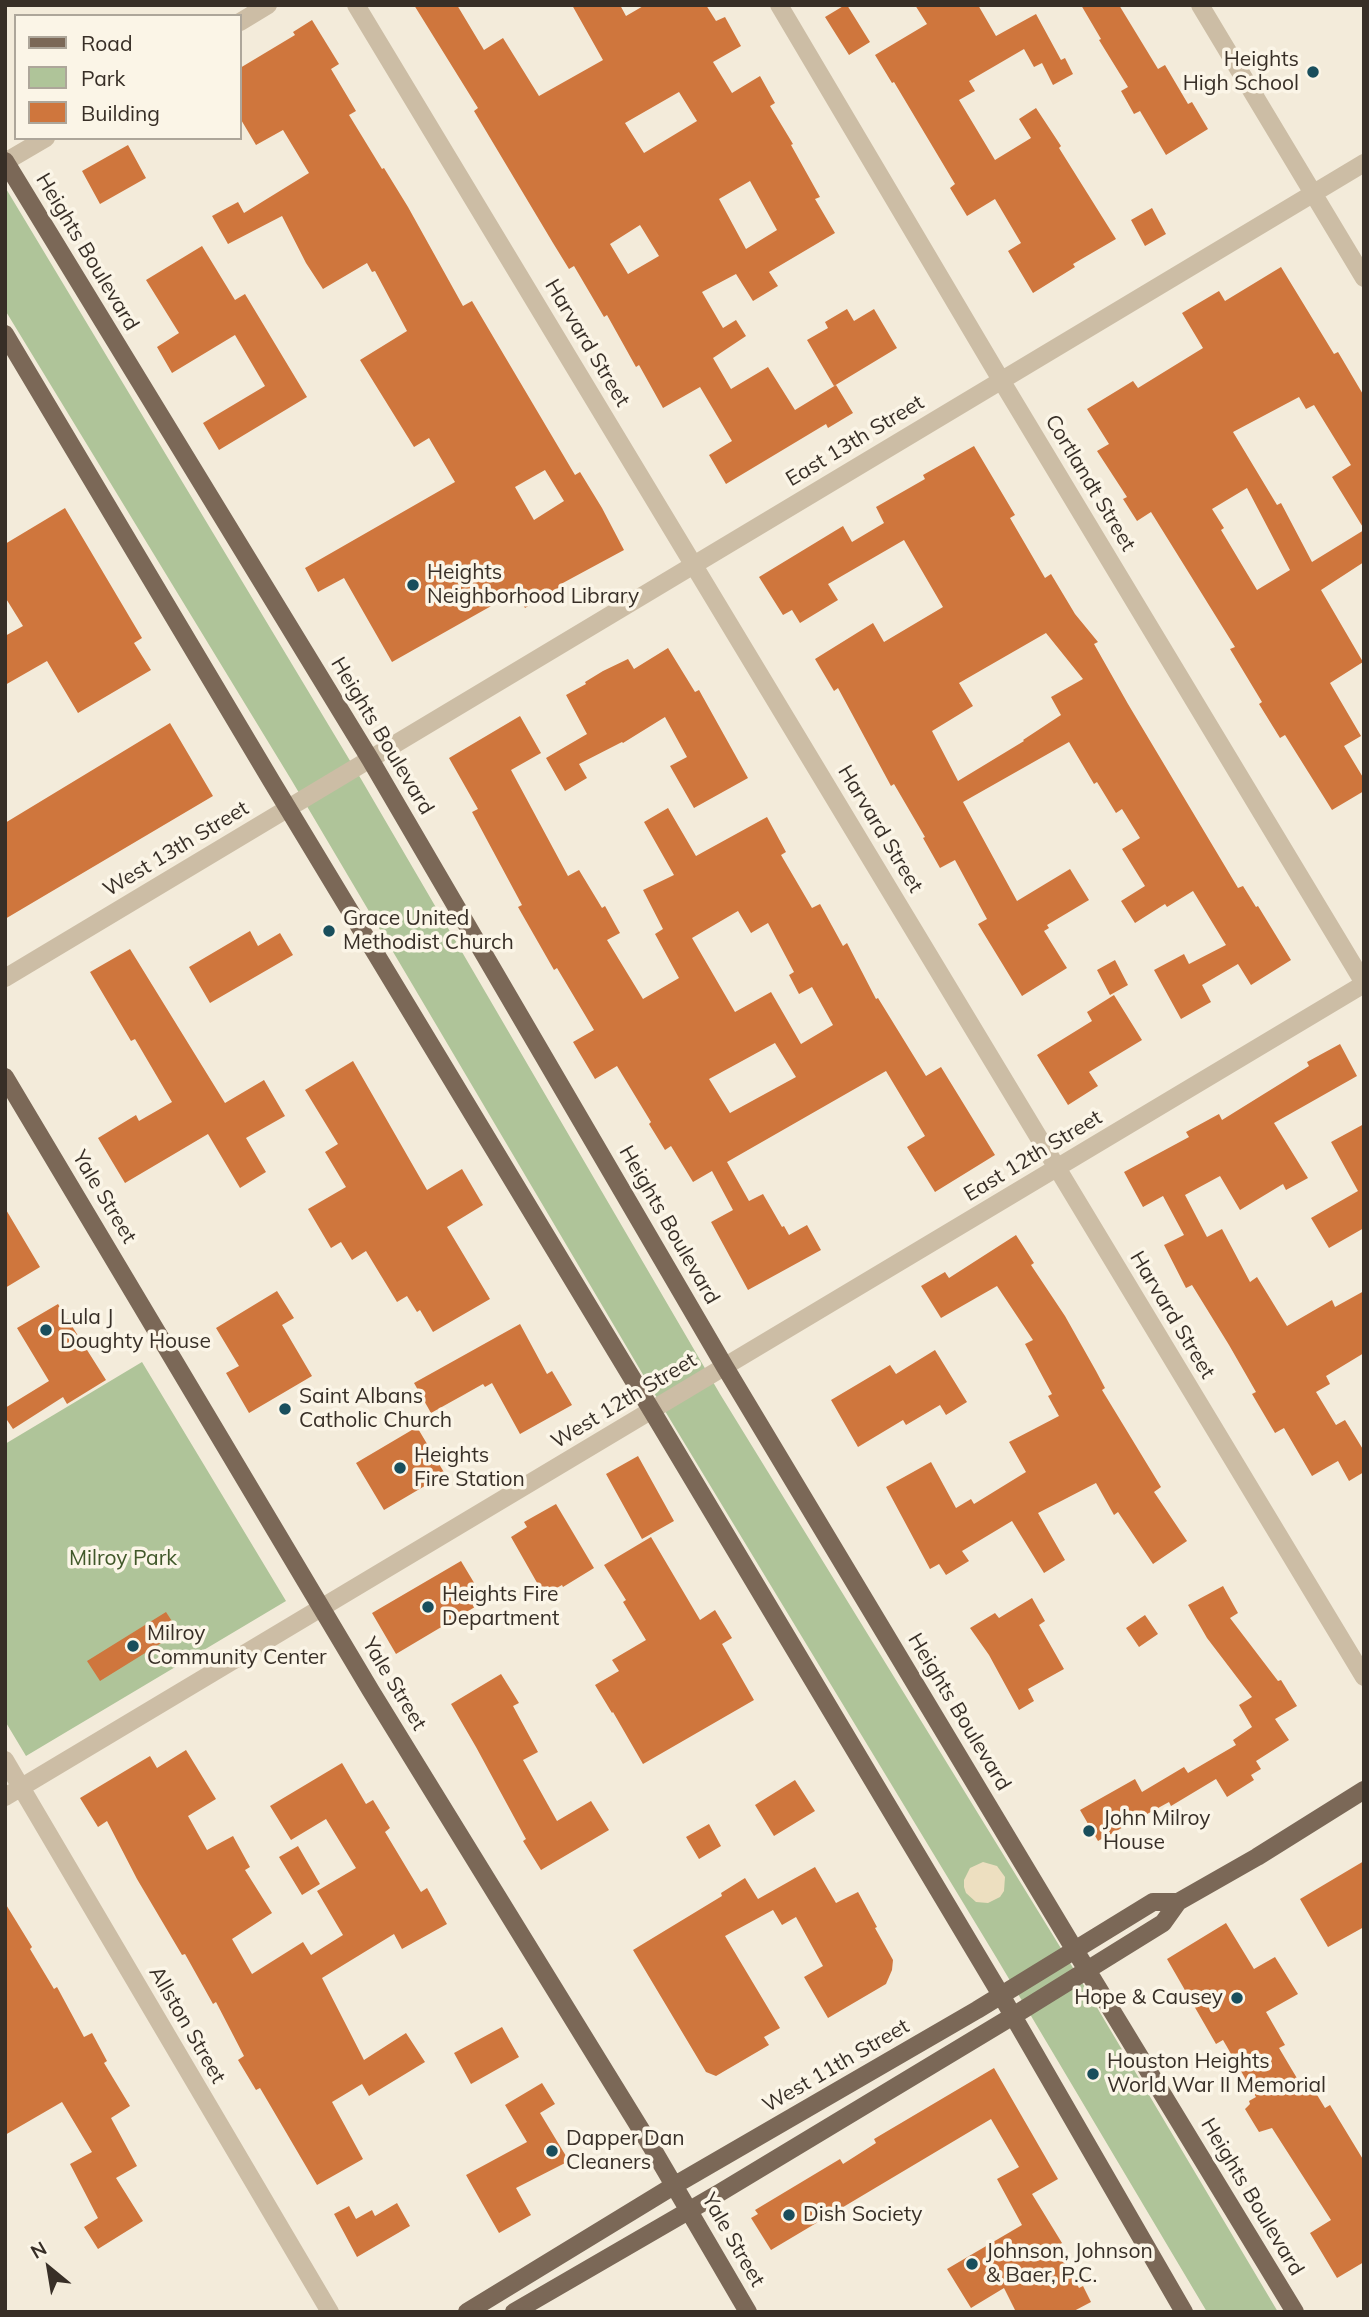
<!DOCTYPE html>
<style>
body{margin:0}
#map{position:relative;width:1369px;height:2317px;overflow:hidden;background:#f3ebda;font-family:Mulish,sans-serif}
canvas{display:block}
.frame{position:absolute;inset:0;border:7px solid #382f27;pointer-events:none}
.legend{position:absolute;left:14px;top:14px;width:228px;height:126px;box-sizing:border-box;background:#fbf5e7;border:2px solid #ada69a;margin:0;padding:9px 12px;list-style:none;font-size:21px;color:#382f27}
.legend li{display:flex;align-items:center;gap:14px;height:35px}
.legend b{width:35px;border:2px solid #ada69a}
.north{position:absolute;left:14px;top:2233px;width:70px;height:70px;-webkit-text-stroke:5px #fbf5e7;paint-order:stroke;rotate:330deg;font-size:19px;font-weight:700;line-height:28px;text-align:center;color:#382f27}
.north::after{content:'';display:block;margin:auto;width:24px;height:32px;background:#382f27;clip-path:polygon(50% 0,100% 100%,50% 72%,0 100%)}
</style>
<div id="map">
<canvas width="1369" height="2317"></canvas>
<div class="frame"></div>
<ul class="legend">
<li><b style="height:9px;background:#7b6857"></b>Road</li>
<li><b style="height:19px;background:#afc499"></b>Park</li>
<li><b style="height:19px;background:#cf763d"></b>Building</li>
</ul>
<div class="north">N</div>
</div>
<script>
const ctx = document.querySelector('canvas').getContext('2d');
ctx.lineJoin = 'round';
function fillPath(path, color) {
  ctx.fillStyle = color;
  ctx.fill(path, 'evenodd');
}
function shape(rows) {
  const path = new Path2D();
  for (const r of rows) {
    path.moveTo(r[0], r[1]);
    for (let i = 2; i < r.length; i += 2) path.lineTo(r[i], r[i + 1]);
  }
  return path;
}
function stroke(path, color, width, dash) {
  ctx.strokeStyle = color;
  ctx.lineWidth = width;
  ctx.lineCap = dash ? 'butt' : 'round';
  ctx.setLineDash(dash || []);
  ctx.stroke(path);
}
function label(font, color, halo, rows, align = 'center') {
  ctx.font = font + ' Mulish,sans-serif';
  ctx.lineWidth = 7;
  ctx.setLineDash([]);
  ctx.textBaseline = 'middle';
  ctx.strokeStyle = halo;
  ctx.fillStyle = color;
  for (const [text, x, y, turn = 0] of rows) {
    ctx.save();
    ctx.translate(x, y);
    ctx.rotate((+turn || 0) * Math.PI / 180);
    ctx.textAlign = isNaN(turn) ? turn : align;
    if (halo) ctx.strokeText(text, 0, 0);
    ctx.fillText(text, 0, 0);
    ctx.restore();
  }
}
fillPath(shape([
 [5,187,361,779,720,1394,1086,1989,1278,2312,1207,2312,996,1957,648,1383,292,781,5,310],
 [142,1362,286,1601,26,1756,5,1721,5,1444]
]), '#afc499');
fillPath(shape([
 [983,1862,997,1866,1005,1877,1004,1891,1000,1897,988,1903,976,1902,966,1893,964,1887,964,1880,970,1868]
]), '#eddfc0');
fillPath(shape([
 [414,5,457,5,484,50,503,38,539,96,603,60,572,5,620,5,626,16,645,5,706,5,716,21,725,17,741,46,713,62,732,93,760,76,775,103,770,106,793,144,791,145,820,197,815,199,835,233,769,272,778,286,753,301,736,274,702,292,723,328,736,320,746,336,713,358,731,389,768,367,795,410,836,385,853,413,828,428,826,424,726,484,709,455,732,441,700,387,663,408,639,365,636,367,607,315,604,317,574,266,569,269,553,243,474,111,478,108],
 [679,92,697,121,644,153,625,123],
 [750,181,777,230,746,249,719,199],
 [640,225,659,256,628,274,610,244],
 [845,5,847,5,870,42,849,55,825,17],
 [915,5,978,5,996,36,1036,14,1061,60,1065,58,1073,74,1053,85,1042,63,1034,67,1024,49,969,81,975,91,959,100,995,160,1031,138,1019,119,1036,108,1061,146,1059,148,1116,239,1073,264,1075,267,1033,293,1008,251,1021,243,995,199,967,216,950,188,955,184,894,82,892,83,875,55,927,24],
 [1081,5,1119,5,1158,69,1165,65,1188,104,1192,102,1208,129,1166,155,1140,111,1134,114,1121,91,1128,87,1099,40,1101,39],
 [312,20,339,64,331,69,356,111,349,115,382,169,384,168,408,207,463,306,472,301,575,475,580,472,602,508,624,550,561,584,562,586,525,608,516,592,392,662,344,578,318,592,305,568,455,482,429,438,414,447,360,360,407,331,375,271,372,272,367,263,323,289,306,263,282,216,228,244,212,216,238,202,244,213,309,173,283,130,256,145,240,118,240,68,295,35,293,32],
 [545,470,564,501,534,520,515,487],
 [128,145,146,178,100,204,82,171],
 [1152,208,1166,234,1145,246,1131,220],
 [202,246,235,300,245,294,307,397,219,450,203,423,265,386,235,335,172,373,157,347,179,333,146,280],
 [1281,267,1334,354,1338,352,1364,396,1364,529,1332,477,1351,465,1314,405,1306,409,1299,397,1233,432,1277,505,1281,503,1312,562,1364,530,1364,562,1321,590,1363,662,1330,683,1361,736,1344,746,1364,779,1364,791,1332,810,1285,735,1280,738,1259,704,1262,702,1230,649,1235,647,1151,512,1137,521,1123,499,1127,497,1097,451,1109,444,1087,409,1133,381,1138,388,1203,348,1182,313,1219,291,1225,301],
 [1247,488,1290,570,1257,590,1221,530,1224,528,1212,509],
 [847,309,854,321,874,309,897,348,834,386,807,340,828,328,825,322],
 [974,446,1015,515,1010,518,1045,578,1051,574,1075,614,1098,642,1094,644,1128,704,1238,888,1243,886,1256,907,1258,906,1291,960,1251,985,1238,964,1202,985,1211,1002,1181,1019,1154,970,1184,954,1189,964,1226,945,1193,891,1167,907,1165,904,1135,923,1121,901,1145,886,1122,849,1140,838,1122,809,1116,813,1097,782,1094,784,1069,742,963,802,1017,901,1070,869,1089,900,1047,925,1049,928,1044,931,1067,968,1022,996,978,924,987,919,955,860,940,868,923,838,925,837,894,784,891,786,838,688,834,691,815,659,873,623,884,642,943,607,904,540,828,584,838,600,800,623,792,610,783,615,759,577,843,526,852,542,884,523,876,507,925,479,923,475],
 [1046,633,1083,679,1051,697,1061,715,1023,740,1024,741,958,781,932,731,973,706,959,683],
 [65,508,142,638,134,643,151,670,78,713,47,661,5,685,5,636,23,626,5,597,5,544],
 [668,648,695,692,699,690,748,778,694,808,670,766,687,757,665,717,623,743,622,742,579,764,587,778,565,791,546,758,587,734,566,695,586,684,585,682,603,671,628,659,634,669],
 [520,716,541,753,511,770,568,876,579,870,602,908,605,906,620,933,607,940,643,999,679,978,655,934,663,929,643,890,674,875,644,822,668,808,696,856,767,817,786,852,781,855,812,908,820,904,843,946,847,943,876,999,878,998,926,1076,941,1067,995,1155,935,1192,907,1147,925,1136,886,1071,727,1162,749,1201,763,1194,782,1227,784,1226,789,1235,807,1225,821,1250,748,1290,711,1222,733,1210,712,1171,693,1182,671,1146,665,1150,649,1124,651,1122,617,1066,595,1079,573,1042,594,1030,557,968,554,970,518,907,522,905,472,812,478,809,449,758],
 [738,911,751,933,768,923,794,972,789,975,799,994,812,987,833,1025,801,1044,771,992,735,1012,692,938],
 [775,1043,796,1077,730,1113,709,1079],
 [170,723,213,796,5,919,5,823],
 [250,931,258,946,280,933,293,955,210,1003,189,967],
 [130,949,225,1103,264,1080,285,1116,246,1138,266,1172,240,1188,208,1134,125,1183,98,1138,136,1115,139,1121,172,1102,135,1039,131,1041,90,972],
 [1115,960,1128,985,1110,995,1097,970],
 [1114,995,1142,1040,1089,1072,1098,1086,1068,1105,1037,1055,1092,1021,1087,1012],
 [1340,1044,1357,1076,1274,1123,1308,1178,1286,1190,1283,1184,1240,1210,1220,1176,1185,1195,1207,1237,1222,1229,1250,1282,1257,1277,1287,1326,1332,1300,1335,1307,1364,1291,1364,1353,1326,1376,1330,1384,1316,1392,1336,1425,1345,1420,1364,1451,1364,1472,1349,1481,1338,1461,1312,1476,1284,1428,1275,1433,1252,1394,1256,1392,1229,1345,1192,1285,1186,1288,1164,1245,1184,1235,1163,1196,1143,1207,1124,1172,1189,1137,1186,1132,1219,1114,1222,1120,1309,1066,1307,1062],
 [353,1061,427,1190,462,1169,483,1205,447,1227,490,1299,433,1332,420,1310,417,1312,407,1296,397,1302,366,1251,352,1260,341,1242,331,1248,308,1209,346,1187,325,1152,338,1144,305,1090],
 [1364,1124,1364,1228,1329,1248,1311,1218,1358,1191,1331,1142],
 [5,1208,40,1267,5,1288],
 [1016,1235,1034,1263,1031,1265,1065,1316,1096,1371,1105,1388,1102,1390,1161,1487,1154,1492,1187,1541,1153,1564,1118,1512,1114,1515,1096,1483,1038,1513,1065,1560,1044,1573,1012,1521,962,1551,969,1561,946,1575,939,1564,930,1569,886,1487,931,1462,956,1508,971,1499,974,1504,1026,1472,1009,1442,1059,1416,1048,1396,1052,1394,1025,1344,1033,1340,997,1286,941,1318,921,1286,945,1272,949,1278],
 [277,1291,294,1318,282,1325,312,1376,249,1413,226,1373,239,1366,216,1328],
 [58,1304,106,1380,67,1404,63,1397,13,1429,5,1417,5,1408,49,1381,17,1328],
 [520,1324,547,1374,552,1371,572,1405,520,1434,492,1383,485,1387,483,1384,431,1413,414,1383],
 [935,1350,967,1402,946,1415,940,1405,906,1425,903,1420,858,1447,831,1400,890,1365,896,1374],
 [417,1427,445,1474,384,1510,356,1463],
 [638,1456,674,1521,642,1539,606,1474],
 [556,1504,594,1568,563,1587,562,1585,544,1595,511,1537,527,1527,524,1522],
 [651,1537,700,1620,715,1610,732,1638,722,1644,754,1700,643,1764,613,1712,612,1713,595,1685,619,1671,612,1660,646,1640,623,1602,626,1600,604,1565],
 [461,1561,485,1601,396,1654,372,1613],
 [1223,1586,1238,1613,1230,1618,1278,1681,1281,1680,1297,1706,1275,1719,1289,1740,1256,1761,1261,1769,1251,1775,1254,1780,1227,1797,1216,1779,1171,1806,1169,1802,1098,1841,1080,1810,1135,1779,1142,1792,1184,1767,1188,1773,1236,1745,1233,1740,1252,1727,1239,1705,1252,1697,1207,1638,1188,1605],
 [1032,1598,1045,1621,1039,1625,1064,1669,1028,1689,1034,1701,1019,1710,989,1655,970,1628,995,1613,999,1618],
 [166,1612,179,1632,100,1681,87,1661],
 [1145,1615,1158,1634,1139,1647,1126,1628],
 [501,1674,519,1703,513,1706,538,1752,523,1760,557,1821,591,1801,609,1830,541,1870,523,1841,526,1839,476,1747,451,1704],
 [186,1750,216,1799,188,1816,207,1850,233,1836,250,1867,245,1870,272,1913,232,1939,252,1974,303,1942,311,1955,343,1935,317,1891,356,1868,326,1819,291,1840,270,1806,342,1763,366,1804,373,1800,390,1828,385,1832,421,1892,427,1888,447,1924,402,1949,394,1934,322,1978,364,2060,406,2033,425,2062,369,2096,362,2084,332,2102,363,2159,317,2185,260,2088,256,2090,238,2060,244,2056,216,2002,213,2004,185,1954,182,1955,137,1879,107,1821,98,1827,80,1798,150,1756,157,1768],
 [795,1780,815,1811,774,1836,755,1805],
 [709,1824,721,1846,699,1859,686,1837],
 [298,1846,320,1884,302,1895,279,1857],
 [1364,1861,1364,1927,1328,1947,1300,1899],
 [815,1867,836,1903,858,1892,877,1927,875,1928,893,1960,892,1970,886,1984,828,2018,804,1977,823,1966,796,1917,782,1925,773,1910,725,1936,780,2028,764,2037,769,2045,716,2076,706,2072,633,1950,722,1896,721,1893,745,1878,758,1899],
 [5,1903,32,1947,30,1949,54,1989,57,1987,84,2037,92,2033,107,2061,104,2063,130,2106,111,2118,137,2166,116,2178,143,2221,98,2249,84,2227,98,2218,70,2164,92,2152,62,2102,5,2135],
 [1226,1923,1254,1969,1275,1957,1298,1994,1266,2012,1285,2045,1279,2048,1304,2090,1311,2085,1325,2108,1330,2105,1364,2161,1364,2262,1337,2278,1310,2233,1331,2220,1272,2128,1259,2132,1245,2109,1250,2104,1249,2101,1256,2097,1223,2040,1216,2044,1167,1959],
 [502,2027,519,2057,471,2084,454,2053],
 [994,2068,1058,2179,1032,2194,1062,2243,1057,2246,1079,2288,1083,2286,1091,2302,1072,2312,1016,2312,1004,2288,971,2308,947,2269,1022,2225,997,2179,1019,2167,991,2119,771,2250,751,2218,758,2214,755,2210,840,2159,843,2164,876,2143,874,2139],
 [542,2083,555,2104,540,2113,569,2161,516,2188,531,2215,499,2233,466,2175,527,2142,505,2105],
 [397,2203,410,2226,357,2257,334,2214,349,2206,356,2219,372,2210,375,2216]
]), '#cf763d');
stroke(shape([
 [356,5,1364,1677],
 [779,5,1001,380,1364,983],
 [1200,5,1364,278],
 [240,22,268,5],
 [5,162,46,138],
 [5,978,1364,163],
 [5,1760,330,2312],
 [5,1797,1364,984]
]), '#ccbda5', 18);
stroke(shape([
 [5,161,370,759,725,1367,1070,1942,1295,2312],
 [5,334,272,782,652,1411,1001,1995,1184,2312],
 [5,1077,371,1691,651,2146,748,2312],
 [467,2312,675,2185,977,2010,1153,1902,1178,1902],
 [514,2312,721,2192,1013,2016,1163,1923,1178,1902,1257,1857,1364,1790]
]), '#7b6857', 18);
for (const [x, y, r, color] of [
 [1313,72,7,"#194e5c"],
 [413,585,7,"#194e5c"],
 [329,931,7,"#194e5c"],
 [46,1330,7,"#194e5c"],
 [285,1409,7,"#194e5c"],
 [400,1468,7,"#194e5c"],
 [428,1607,7,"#194e5c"],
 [133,1646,7,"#194e5c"],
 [1089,1831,7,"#194e5c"],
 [1237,1998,7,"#194e5c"],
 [1093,2074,7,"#194e5c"],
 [552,2151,7,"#194e5c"],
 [789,2215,7,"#194e5c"],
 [972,2264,7,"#194e5c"]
]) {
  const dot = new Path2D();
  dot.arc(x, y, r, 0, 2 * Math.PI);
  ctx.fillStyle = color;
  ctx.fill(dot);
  stroke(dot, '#fbf5e7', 2.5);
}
label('21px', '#382f27', '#fbf5e7', [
 ["Heights",1299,60,"right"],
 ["High School",1299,84,"right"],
 ["Heights",427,573],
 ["Neighborhood Library",427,597],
 ["Grace United",343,919],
 ["Methodist Church",343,943],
 ["Lula J",60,1318],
 ["Doughty House",60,1342],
 ["Saint Albans",299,1397],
 ["Catholic Church",299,1421],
 ["Heights",414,1456],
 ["Fire Station",414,1480],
 ["Heights Fire",442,1595],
 ["Department",442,1619],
 ["Milroy",147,1634],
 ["Community Center",147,1658],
 ["John Milroy",1103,1819],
 ["House",1103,1843],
 ["Hope & Causey",1223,1998,"right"],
 ["Houston Heights",1107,2062],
 ["World War II Memorial",1107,2086],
 ["Dapper Dan",566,2139],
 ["Cleaners",566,2163],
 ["Dish Society",803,2215],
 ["Johnson, Johnson",986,2252],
 ["& Baer, P.C.",986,2276]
], 'left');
label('21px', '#382f27', '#fbf5e7', [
 ["Heights Boulevard",87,252,59],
 ["Harvard Street",587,343,59],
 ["East 13th Street",855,441,-31],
 ["Cortlandt Street",1090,483,59],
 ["Heights Boulevard",382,736,59],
 ["Harvard Street",880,829,59],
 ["West 13th Street",176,849,-31],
 ["East 12th Street",1033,1156,-31],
 ["Yale Street",104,1197,59],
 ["Heights Boulevard",669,1225,60],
 ["Harvard Street",1172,1315,59],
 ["West 12th Street",624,1401,-31],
 ["Yale Street",394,1684,59],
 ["Heights Boulevard",959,1712,59],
 ["Allston Street",187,2025,60],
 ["West 11th Street",836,2066,-30],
 ["Heights Boulevard",1252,2197,59],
 ["Yale Street",733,2240,60]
]);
label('21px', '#405829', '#fbf5e7', [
 ["Milroy Park",123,1559]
]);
</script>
